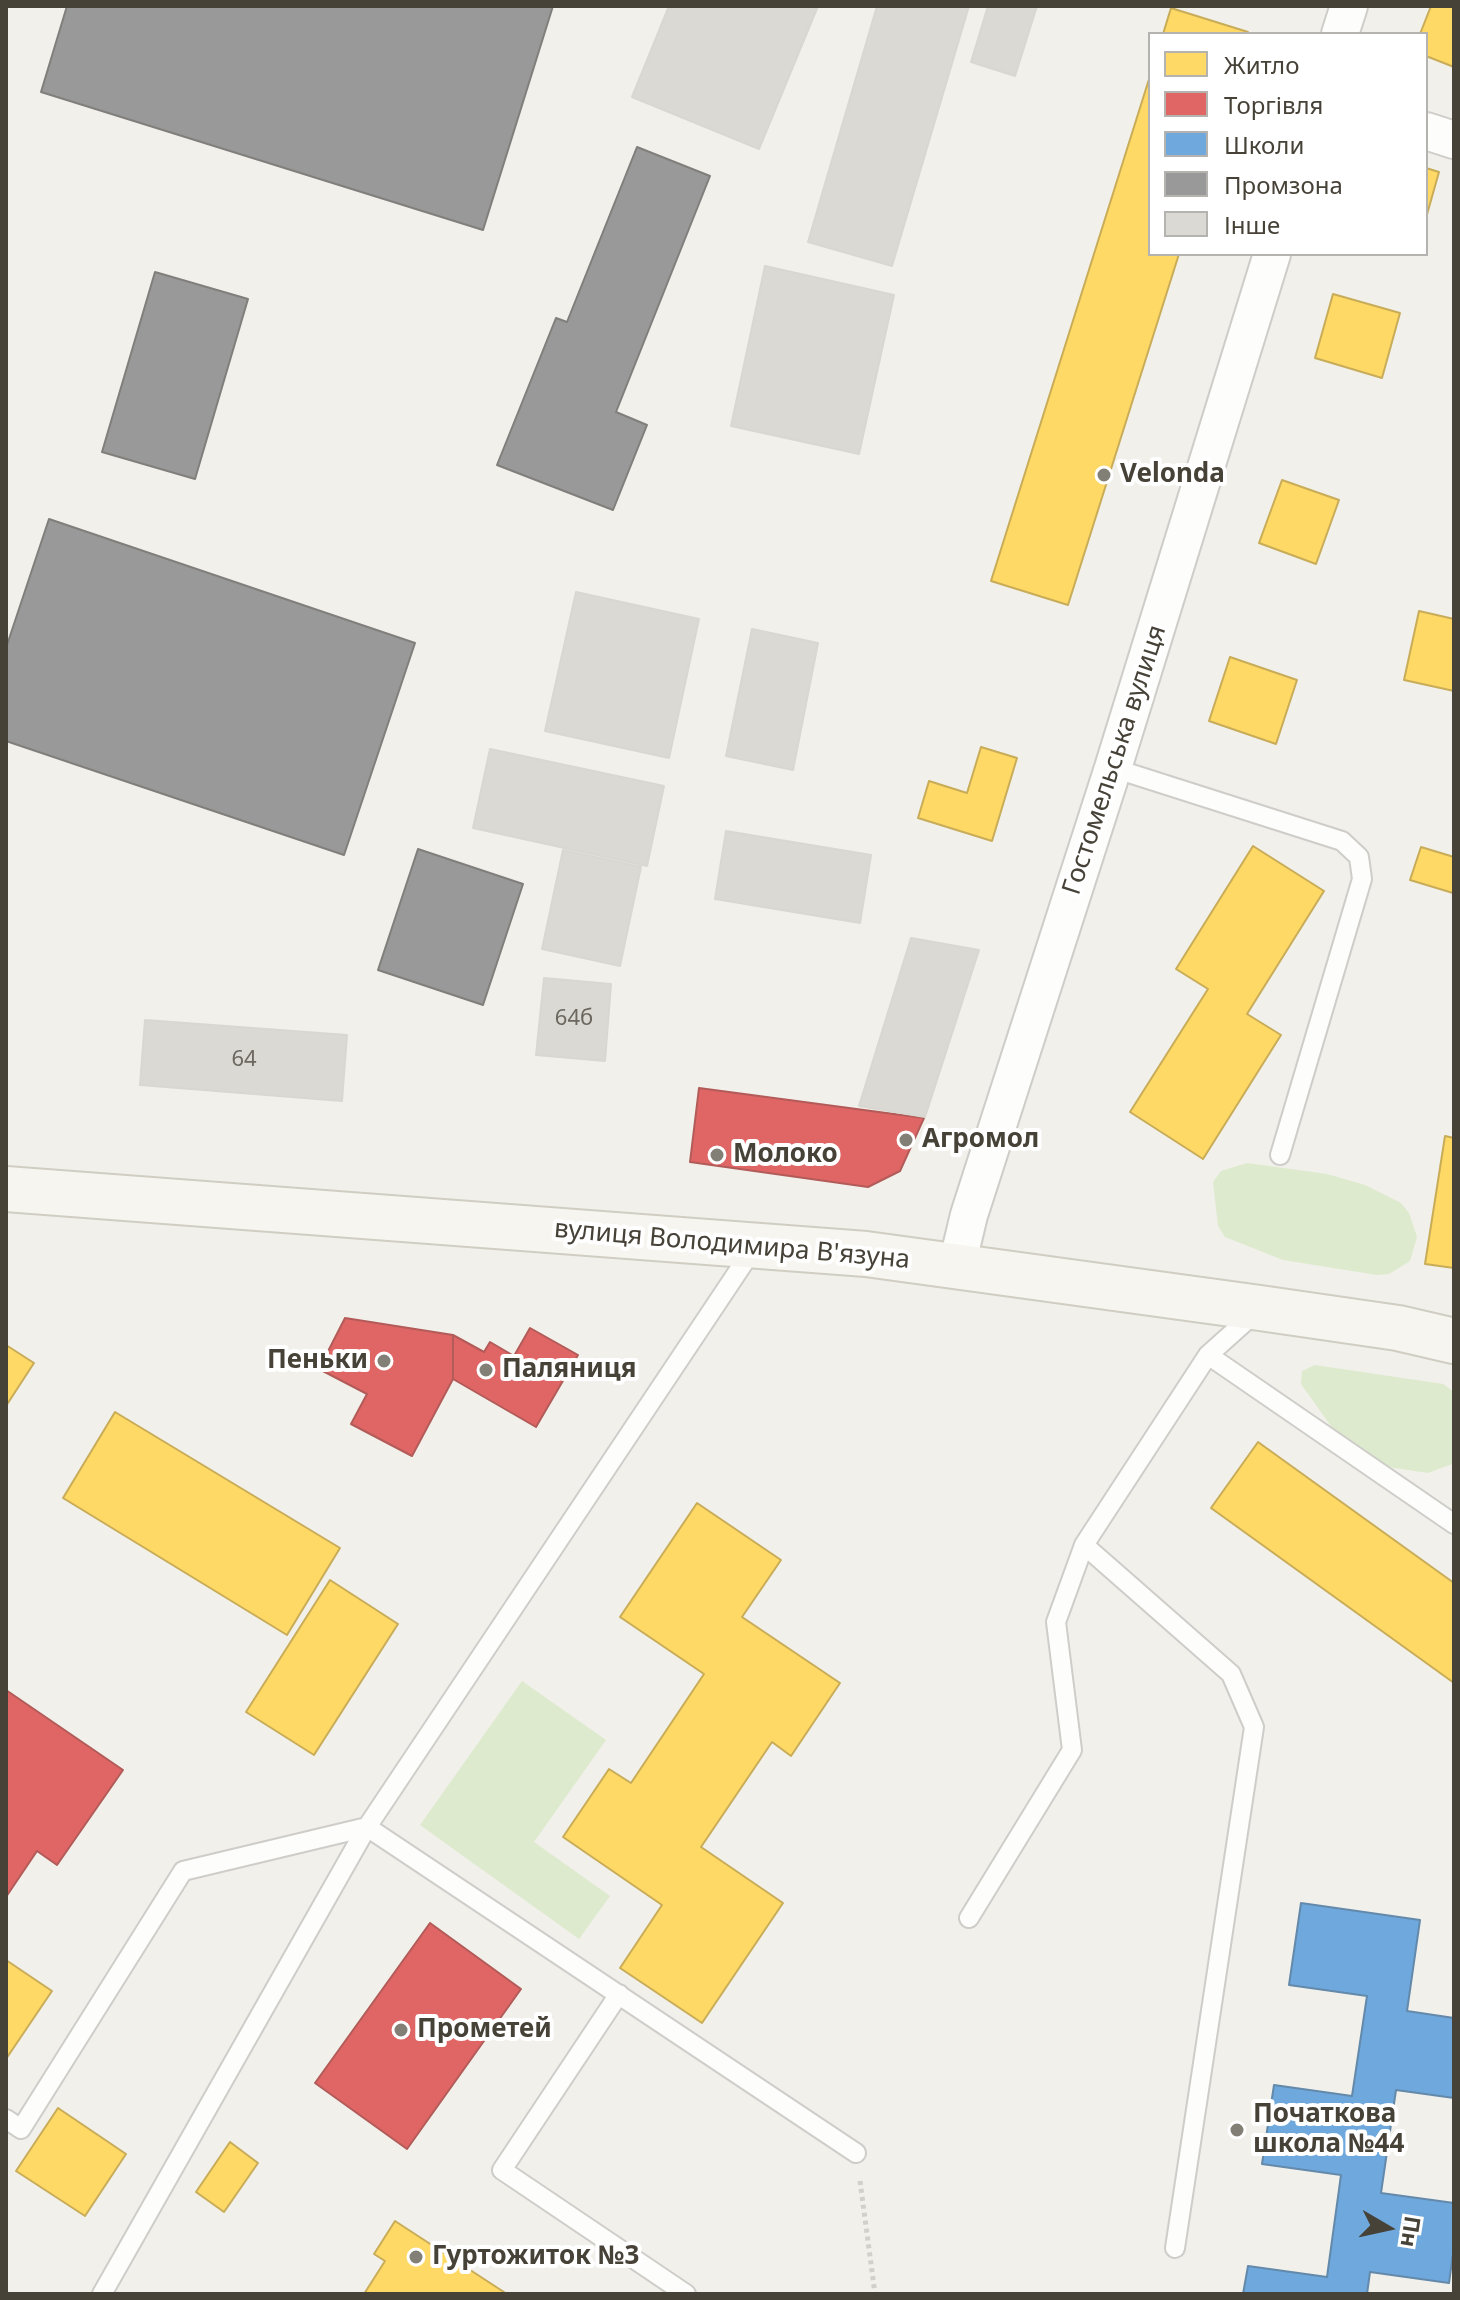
<!DOCTYPE html>
<meta charset="utf-8">
<style>
body{margin:0}
#map{position:relative;width:1460px;height:2300px;overflow:hidden;background:#f1f0eb;font-family:"Noto Sans",sans-serif}
canvas{display:block}
.frame{position:absolute;inset:0;border:8px solid #474238;pointer-events:none}
.legend{position:absolute;left:1148px;top:32px;width:280px;height:224px;box-sizing:border-box;background:#fff;border:2px solid #b5b3af;margin:0;padding:10px 14px;list-style:none;font-size:24px;color:#474238}
.legend li{display:flex;align-items:center;gap:16px;height:40px}
.legend b{width:40px;border:2px solid #b5b3af}
.north{position:absolute;left:1348px;top:2188px;width:80px;height:80px;-webkit-text-stroke:6px #fff;paint-order:stroke;rotate:99deg;font-size:22px;font-weight:700;line-height:32px;text-align:center;color:#474238}
.north::after{content:'';display:block;margin:auto;width:28px;height:36px;background:#474238;clip-path:polygon(50% 0,100% 100%,50% 72%,0 100%)}
</style>
<div id="map">
<canvas width="1460" height="2300"></canvas>
<div class="frame"></div>
<ul class="legend">
<li><b style="height:22px;background:#ffd966"></b>Житло</li>
<li><b style="height:22px;background:#e06666"></b>Торгівля</li>
<li><b style="height:22px;background:#6fa8dc"></b>Школи</li>
<li><b style="height:22px;background:#999"></b>Промзона</li>
<li><b style="height:22px;background:#dad9d4"></b>Інше</li>
</ul>
<div class="north">Пн</div>
</div>
<script>
const ctx = document.querySelector('canvas').getContext('2d');
ctx.lineJoin = 'round';
function fillPath(path, color) {
  ctx.fillStyle = color;
  ctx.fill(path, 'evenodd');
}
function shape(rows) {
  const path = new Path2D();
  for (const r of rows) {
    path.moveTo(r[0], r[1]);
    for (let i = 2; i < r.length; i += 2) path.lineTo(r[i], r[i + 1]);
  }
  return path;
}
function stroke(path, color, width, dash) {
  ctx.strokeStyle = color;
  ctx.lineWidth = width;
  ctx.lineCap = dash ? 'butt' : 'round';
  ctx.setLineDash(dash || []);
  ctx.stroke(path);
}
function label(font, color, halo, rows, align = 'center') {
  ctx.font = font + ' "Noto Sans",sans-serif';
  ctx.lineWidth = 8;
  ctx.setLineDash([]);
  ctx.textBaseline = 'middle';
  ctx.strokeStyle = halo;
  ctx.fillStyle = color;
  for (const [text, x, y, turn = 0] of rows) {
    ctx.save();
    ctx.translate(x, y);
    ctx.rotate((+turn || 0) * Math.PI / 180);
    ctx.textAlign = isNaN(turn) ? turn : align;
    if (halo) ctx.strokeText(text, 0, 0);
    ctx.fillText(text, 0, 0);
    ctx.restore();
  }
}
fillPath(shape([
 [1247,1163,1327,1174,1365,1185,1401,1203,1409,1213,1417,1237,1410,1261,1389,1274,1377,1275,1283,1260,1225,1237,1218,1226,1213,1182,1221,1171],
 [1315,1365,1443,1384,1454,1392,1452,1464,1428,1473,1388,1467,1338,1436,1301,1384,1302,1371],
 [522,1681,606,1740,534,1842,610,1896,579,1939,420,1825]
]), '#ddeacd');
const homes = shape([
 [1431,6,1454,6,1454,67,1426,56,1426,34,1420,34,1431,6],
 [1171,8,1248,32,1248,34,1163,34,1171,8],
 [1150,76,1150,254,1179,254,1068,605,991,581,1150,76],
 [1426,168,1439,172,1426,218,1426,168],
 [1333,294,1400,313,1382,378,1315,358,1333,294],
 [1282,480,1339,500,1316,564,1259,543,1282,480],
 [1419,611,1454,619,1454,691,1404,680,1419,611],
 [1230,657,1297,680,1276,744,1209,721,1230,657],
 [981,747,1017,758,992,841,918,818,929,781,967,793,981,747],
 [1253,846,1324,891,1247,1014,1281,1035,1203,1159,1130,1112,1208,989,1176,969,1253,846],
 [1421,847,1454,857,1453,893,1410,880,1421,847],
 [1445,1136,1454,1138,1454,1268,1425,1264,1445,1136],
 [6,1345,34,1363,6,1406,6,1345],
 [115,1412,340,1548,287,1635,63,1498,115,1412],
 [1258,1442,1454,1583,1454,1683,1211,1508,1258,1442],
 [697,1503,781,1560,742,1617,840,1683,791,1756,772,1742,701,1847,783,1903,702,2023,620,1968,662,1905,563,1837,609,1769,631,1783,704,1674,620,1617,697,1503],
 [330,1580,398,1624,314,1755,246,1712,330,1580],
 [6,1960,52,1991,6,2059,6,1960],
 [58,2108,126,2154,85,2216,16,2171,58,2108],
 [230,2142,258,2163,224,2212,196,2192,230,2142],
 [395,2221,507,2294,364,2294,385,2261,374,2254,395,2221]
]);
fillPath(homes, '#ffd966');
stroke(homes, '#c8ac58', 2);
const shops = shape([
 [699,1088,924,1118,900,1171,868,1187,690,1162,699,1088],
 [345,1318,453,1335,453,1379,412,1456,351,1424,367,1394,319,1369,345,1318],
 [530,1328,578,1355,536,1427,453,1379,453,1335,484,1352,490,1342,514,1356,530,1328],
 [6,1690,123,1770,57,1865,37,1851,6,1897,6,1690],
 [430,1923,521,1989,407,2149,315,2083,430,1923]
]);
fillPath(shops, '#e06666');
stroke(shops, '#b25b58', 2);
const schools = shape([
 [1301,1903,1420,1920,1407,2011,1454,2018,1454,2098,1396,2090,1381,2193,1454,2203,1454,2247,1449,2283,1370,2272,1367,2294,1243,2294,1248,2266,1327,2277,1341,2175,1262,2164,1274,2085,1352,2096,1367,1996,1289,1985,1301,1903]
]);
fillPath(schools, '#6fa8dc');
stroke(schools, '#6389ab', 2);
const industry = shape([
 [67,6,553,6,483,230,41,92,67,6],
 [637,147,710,176,616,412,647,425,613,510,497,465,556,318,567,322,637,147],
 [155,272,248,299,195,479,102,452,155,272],
 [49,519,415,643,344,855,6,741,6,648,49,519],
 [418,849,523,884,483,1005,378,970,418,849]
]);
fillPath(industry, '#999');
stroke(industry, '#807f7c', 2);
const building = shape([
 [669,6,818,6,759,149,632,97,669,6],
 [877,6,969,6,892,266,808,242,877,6],
 [988,6,1037,6,1015,76,971,62,988,6],
 [765,266,894,295,859,454,731,426,765,266],
 [576,592,699,619,669,758,545,731,576,592],
 [752,629,818,643,793,770,726,756,752,629],
 [490,749,664,786,647,866,473,828,490,749],
 [726,831,871,855,860,923,715,899,726,831],
 [563,850,641,867,620,966,542,949,563,850],
 [911,938,979,950,925,1117,859,1106,911,938],
 [544,978,611,984,605,1061,536,1055,544,978],
 [145,1020,347,1035,342,1101,140,1085,145,1020]
]);
fillPath(building, '#dad9d4');
stroke(building, '#d9d7d1', 2);
const service = shape([
 [1113,768,1342,841,1359,857,1362,879,1280,1155],
 [1255,1313,1208,1355,1454,1524],
 [1084,1545,1231,1674,1254,1727,1175,2248],
 [969,1918,1072,1750,1056,1622,1084,1545,1208,1355],
 [619,1994,502,2170,686,2294],
 [6,2119,21,2129,183,1871,367,1827,856,2153],
 [102,2294,367,1827,755,1246]
]);
const minor = shape([
 [1340,34,1349,6],
 [1426,131,1454,140],
 [957,1265,969,1215,1113,768,1272,254]
]);
const secondary = shape([
 [6,1189,866,1254,1260,1308,1398,1328,1454,1341]
]);
stroke(service, '#cfcdc9', 22);
stroke(minor, '#cfcdc9', 40);
stroke(secondary, '#d0cdc3', 48);
stroke(shape([
 [860,2181,875,2294]
]), '#d1d0ca', 5, [4, 4]);
stroke(service, '#fdfdfc', 18);
stroke(minor, '#fdfdfc', 36);
stroke(secondary, '#f7f5ef', 44);
for (const [x, y, r, color] of [
 [1104,475,8,"#827f77"],
 [906,1140,8,"#827f77"],
 [717,1155,8,"#827f77"],
 [384,1361,8,"#827f77"],
 [486,1370,8,"#827f77"],
 [401,2030,8,"#827f77"],
 [1237,2130,8,"#827f77"],
 [416,2257,8,"#827f77"]
]) {
  const dot = new Path2D();
  dot.arc(x, y, r, 0, 2 * Math.PI);
  ctx.fillStyle = color;
  ctx.fill(dot);
  stroke(dot, '#fff', 3);
}
label('22px', '#6c6860', null, [
 ["64б",574,1019],
 ["64",244,1060]
]);
label('bold 26px', '#474238', '#fff', [
 ["Velonda",1120,475],
 ["Агромол",922,1140],
 ["Молоко",733,1155],
 ["Пеньки",368,1361,"right"],
 ["Паляниця",502,1370],
 ["Прометей",417,2030],
 ["Початкова",1253,2115],
 ["школа №44",1253,2145],
 ["Гуртожиток №3",432,2257]
], 'left');
label('26px', '#474238', '#fff', [
 ["Гостомельська вулиця",1115,760,-72],
 ["вулиця Володимира В'язуна",732,1245,5]
]);
</script>
